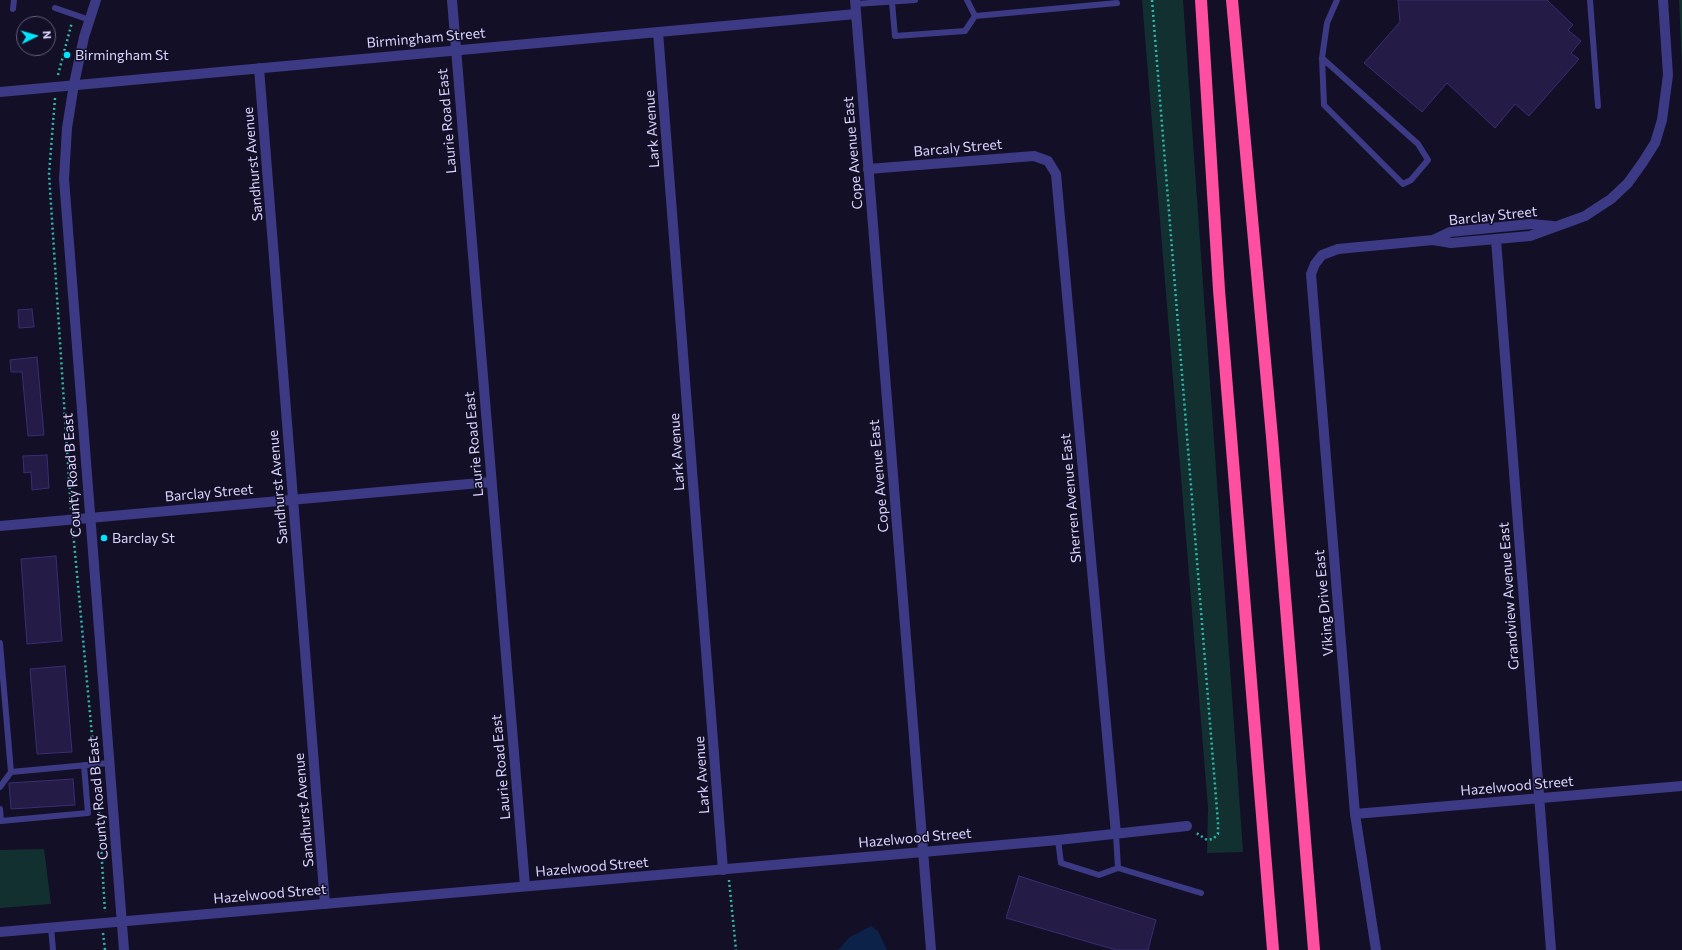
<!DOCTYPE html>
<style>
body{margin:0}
#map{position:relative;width:1682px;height:950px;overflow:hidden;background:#130f26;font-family:Commissioner,sans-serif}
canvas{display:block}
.north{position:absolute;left:16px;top:16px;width:40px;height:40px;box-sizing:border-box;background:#130f26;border:1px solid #625e7d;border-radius:50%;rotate:85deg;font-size:11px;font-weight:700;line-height:16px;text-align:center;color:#d9d4ff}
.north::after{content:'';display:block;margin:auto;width:14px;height:18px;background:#00e5ff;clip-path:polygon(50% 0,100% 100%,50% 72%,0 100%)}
</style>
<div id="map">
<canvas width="1682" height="950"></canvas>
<div class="north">N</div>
</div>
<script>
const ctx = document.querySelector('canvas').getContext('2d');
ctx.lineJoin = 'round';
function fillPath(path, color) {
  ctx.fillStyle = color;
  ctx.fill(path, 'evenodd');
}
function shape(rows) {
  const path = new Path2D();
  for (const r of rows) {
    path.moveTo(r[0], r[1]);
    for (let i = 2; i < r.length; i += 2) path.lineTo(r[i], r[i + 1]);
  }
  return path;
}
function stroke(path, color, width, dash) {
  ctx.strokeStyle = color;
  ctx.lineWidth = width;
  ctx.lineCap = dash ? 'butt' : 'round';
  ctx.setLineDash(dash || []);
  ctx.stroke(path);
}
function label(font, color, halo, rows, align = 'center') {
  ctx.font = font + ' Commissioner,sans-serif';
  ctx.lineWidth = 3;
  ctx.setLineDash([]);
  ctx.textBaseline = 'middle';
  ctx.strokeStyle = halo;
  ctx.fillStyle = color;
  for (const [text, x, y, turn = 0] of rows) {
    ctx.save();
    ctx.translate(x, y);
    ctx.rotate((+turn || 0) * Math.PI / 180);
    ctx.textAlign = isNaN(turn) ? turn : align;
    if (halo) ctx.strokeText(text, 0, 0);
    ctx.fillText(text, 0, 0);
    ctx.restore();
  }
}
fillPath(shape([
 [1142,0,1183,0,1243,852,1207,853,1208,807],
 [1679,0,1682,0,1682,68],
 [44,849,51,904,0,908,0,850]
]), '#12302f');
fillPath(shape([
 [871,926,878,931,887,950,838,950,850,937]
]), '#0c2248');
const building = shape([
 [1398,0,1547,0,1573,25,1568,30,1581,41,1571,53,1579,59,1529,116,1515,104,1495,128,1447,83,1422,112,1364,63,1400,22,1398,0],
 [32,309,34,327,19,328,18,310,32,309],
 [37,357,44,435,28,436,22,372,11,372,10,360,37,357],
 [47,455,49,488,32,490,31,472,24,473,23,456,47,455],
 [56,556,62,641,27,644,21,559,56,556],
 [65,666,72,752,37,754,30,669,65,666],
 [73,779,75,805,11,809,9,783,73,779],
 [1019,876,1156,920,1148,950,1116,950,1006,918,1019,876]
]);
fillPath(building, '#241b47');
stroke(building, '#3b2d73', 1);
stroke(shape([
 [1152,0,1218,823,1218,834,1213,839,1207,840,1195,832],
 [58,75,72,22],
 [55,98,49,174,71,510],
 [73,531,94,757],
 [99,812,105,912],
 [729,880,736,950],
 [103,933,105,950]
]), '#2fb8b0', 2.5, [2, 3]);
stroke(shape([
 [967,0,975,16],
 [1590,0,1598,106],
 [892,2,895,36,965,31,975,16],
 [855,4,915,0],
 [55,8,90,20],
 [13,9,14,0],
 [975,16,1117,3],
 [1322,58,1418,144,1428,160,1411,180,1403,184,1324,105,1322,58,1327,23,1337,0],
 [0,643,11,772,109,763],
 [0,787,11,772],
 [0,809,1,821,88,813,84,765],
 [1116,834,1118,868],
 [1058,840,1061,863,1099,875,1118,868,1201,893],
 [51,927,53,950]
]), '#3d3a85', 6);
stroke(shape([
 [452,0,525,886],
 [658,32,723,870],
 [259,68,325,904],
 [0,92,856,14],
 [868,169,1034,156,1048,161,1056,174,1116,834],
 [1433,240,1450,232,1531,224,1553,226],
 [1496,240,1551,950],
 [0,526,491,482],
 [1355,814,1682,786],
 [923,852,1058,840,1187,826],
 [1376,950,1355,814,1311,274,1315,264,1322,255,1338,249,1433,240,1451,243,1530,236,1585,216,1611,199,1628,183,1643,162,1655,143,1662,120,1668,75,1663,0]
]), '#3d3a85', 10);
stroke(shape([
 [96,0,84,37,74,84,67,128,64,179,124,950],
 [855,0,931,950],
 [0,932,923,852]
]), '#3d3a85', 10);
stroke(shape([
 [1201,0,1219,290,1273,950],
 [1232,0,1272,437,1314,950]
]), '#ff4fa3', 12);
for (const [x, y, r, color] of [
 [67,55,4,"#00e5ff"],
 [104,538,4,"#00e5ff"]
]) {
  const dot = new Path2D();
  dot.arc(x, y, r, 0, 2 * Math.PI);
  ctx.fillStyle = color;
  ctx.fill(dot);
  stroke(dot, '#130f26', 1.5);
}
label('14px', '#d9d4ff', '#130f26', [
 ["Birmingham Street",426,38,-5],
 ["Laurie Road East",447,121,-95],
 ["Lark Avenue",652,129,-94],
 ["Barcaly Street",958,148,-5],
 ["Cope Avenue East",853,153,-95],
 ["Sandhurst Avenue",253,164,-95],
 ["Barclay Street",1493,216,-6],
 ["Laurie Road East",474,444,-95],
 ["Lark Avenue",677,452,-94],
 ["County Road B East",72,475,-94],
 ["Cope Avenue East",879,476,-95],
 ["Sandhurst Avenue",278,487,-95],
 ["Barclay Street",209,493,-5],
 ["Sherren Avenue East",1071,498,-95],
 ["Grandview Avenue East",1509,596,-94],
 ["Viking Drive East",1324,603,-95],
 ["Laurie Road East",501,767,-95],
 ["Lark Avenue",702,775,-94],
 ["Hazelwood Street",1517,786,-5],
 ["County Road B East",98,798,-95],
 ["Sandhurst Avenue",304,810,-95],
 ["Hazelwood Street",915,838,-5],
 ["Hazelwood Street",592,867,-5],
 ["Hazelwood Street",270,894,-5]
]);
label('14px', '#d9d4ff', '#130f26', [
 ["Birmingham St",75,55],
 ["Barclay St",112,538]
], 'left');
</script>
